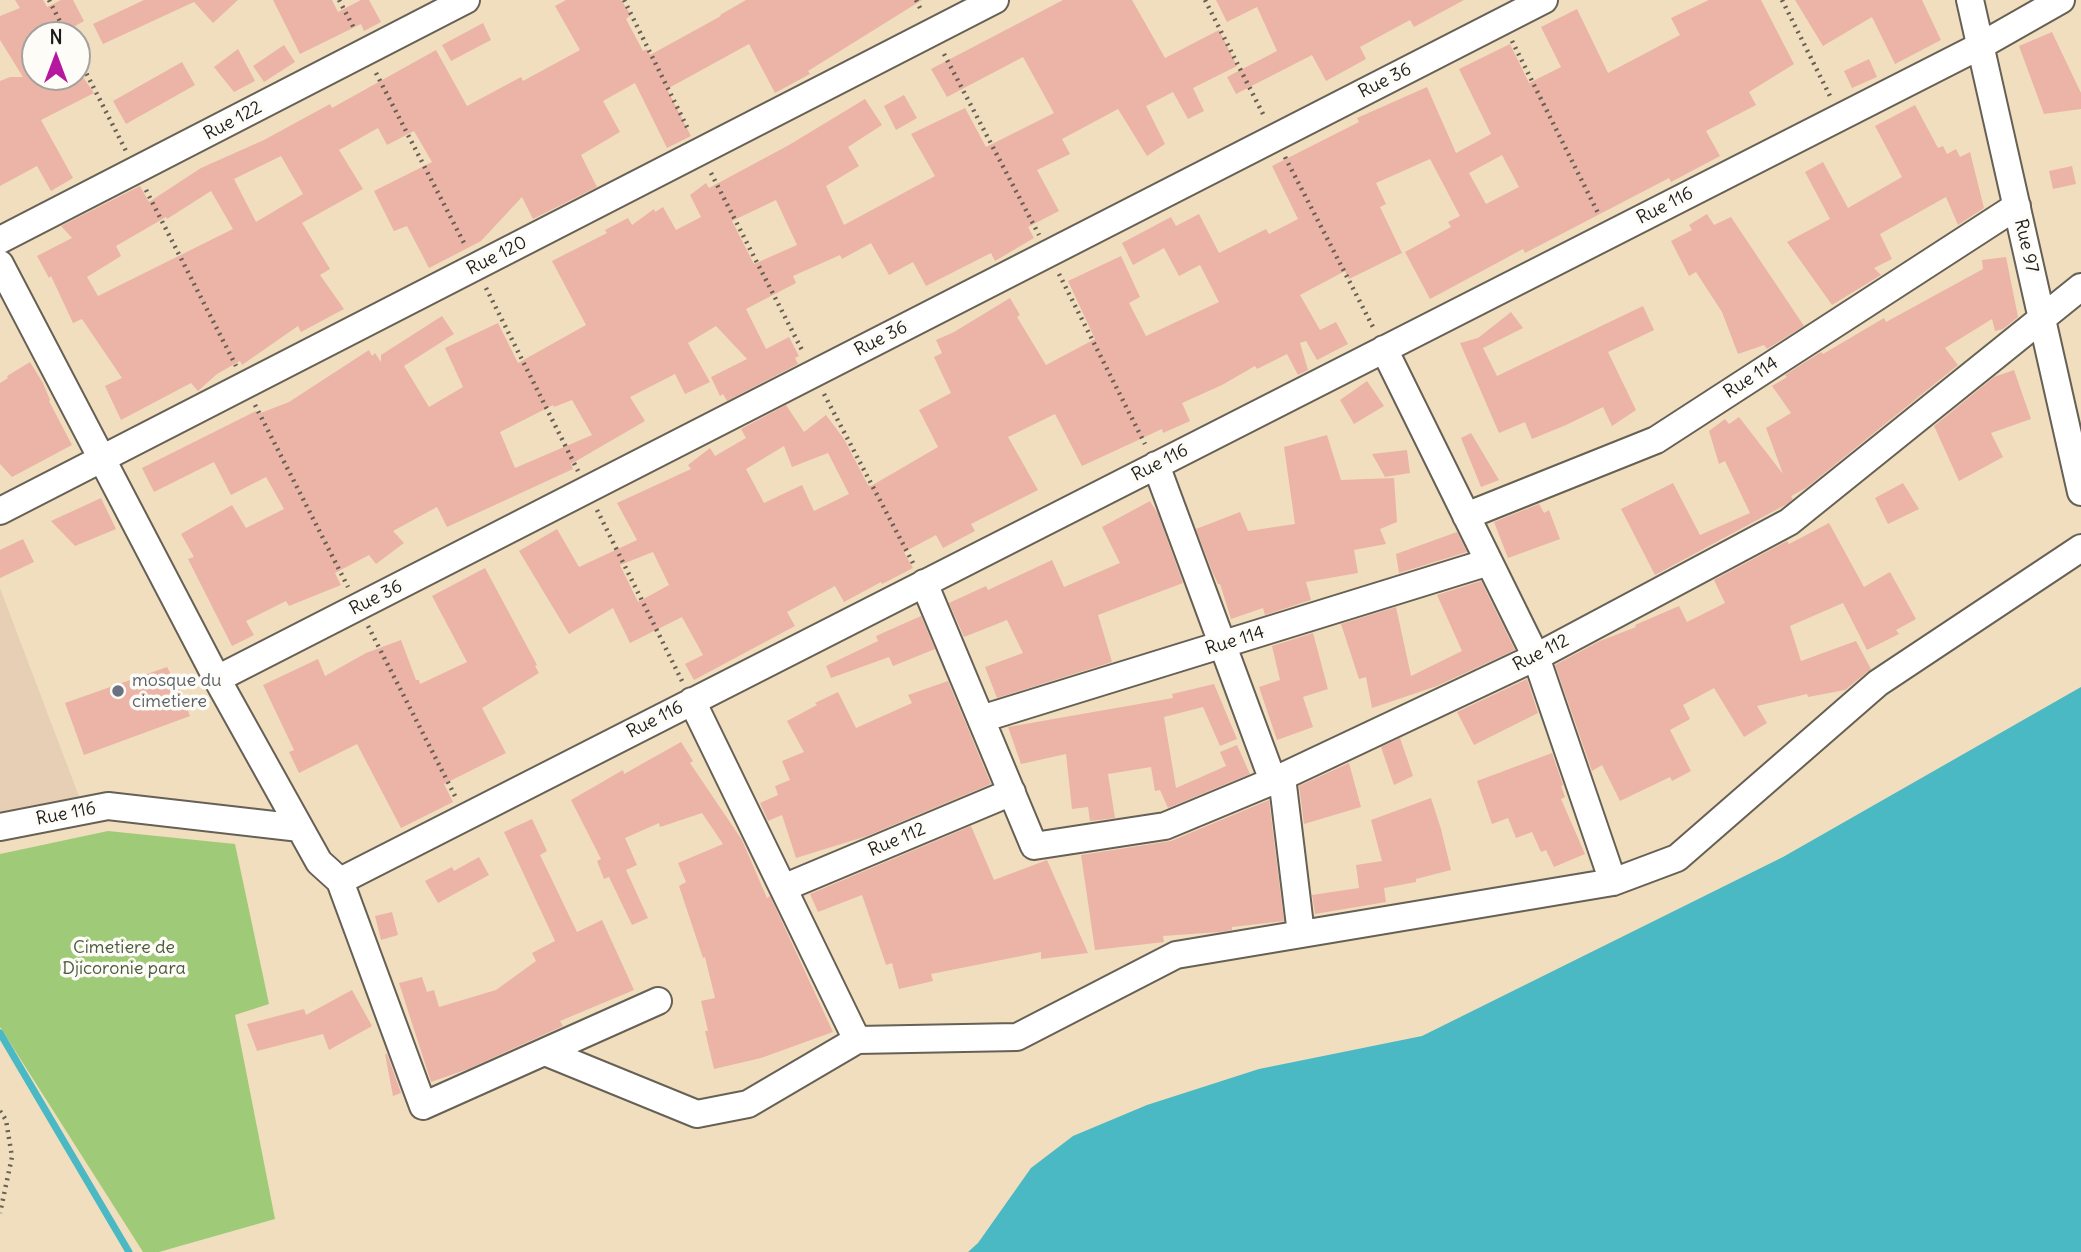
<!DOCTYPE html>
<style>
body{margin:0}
#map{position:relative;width:2081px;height:1252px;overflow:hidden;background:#f0debf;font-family:Delius,sans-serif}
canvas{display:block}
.north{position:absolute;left:21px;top:21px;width:70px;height:70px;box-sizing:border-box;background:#fdfcf7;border:2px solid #a3a29f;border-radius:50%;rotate:0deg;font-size:19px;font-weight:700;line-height:28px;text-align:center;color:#1c1c1c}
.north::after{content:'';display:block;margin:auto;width:24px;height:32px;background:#b5179e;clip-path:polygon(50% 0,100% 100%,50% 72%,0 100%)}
</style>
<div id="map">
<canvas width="2081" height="1252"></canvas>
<div class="north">N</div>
</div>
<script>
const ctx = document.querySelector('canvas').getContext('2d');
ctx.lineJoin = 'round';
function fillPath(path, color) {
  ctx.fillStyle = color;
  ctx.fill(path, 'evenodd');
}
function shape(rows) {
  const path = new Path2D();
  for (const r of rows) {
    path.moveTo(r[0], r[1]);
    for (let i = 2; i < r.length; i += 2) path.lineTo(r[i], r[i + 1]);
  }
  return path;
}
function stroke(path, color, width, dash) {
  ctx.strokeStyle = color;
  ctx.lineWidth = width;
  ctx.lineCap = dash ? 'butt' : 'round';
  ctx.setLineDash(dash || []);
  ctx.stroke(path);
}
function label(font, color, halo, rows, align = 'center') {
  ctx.font = font + ' Delius,sans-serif';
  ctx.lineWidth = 7;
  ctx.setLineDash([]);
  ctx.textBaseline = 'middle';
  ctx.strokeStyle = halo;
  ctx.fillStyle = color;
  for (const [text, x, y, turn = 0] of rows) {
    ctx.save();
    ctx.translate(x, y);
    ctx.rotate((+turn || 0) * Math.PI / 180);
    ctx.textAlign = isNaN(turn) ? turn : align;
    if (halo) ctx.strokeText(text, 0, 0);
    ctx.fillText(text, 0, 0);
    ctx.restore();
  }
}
fillPath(shape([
 [0,588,80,799,0,815]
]), '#e6cfb5');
fillPath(shape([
 [108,831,235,844,269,1004,235,1015,275,1219,159,1252,143,1252,0,1027,0,854]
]), '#9fcb78');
fillPath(shape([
 [2081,687,2081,1252,968,1252,978,1243,1031,1168,1073,1136,1147,1105,1259,1069,1422,1036,1783,857]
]), '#4ab9c3');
stroke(shape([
 [0,1033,129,1252]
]), '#4ab9c3', 7);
fillPath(shape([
 [15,0,43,0,47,7,61,0,73,0,84,21,59,35,35,35,35,77,83,77,94,93,41,120,73,178,51,191,37,166,0,186,0,81,10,77,23,77,0,40,0,16,20,8],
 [144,0,238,0,213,23,194,2,103,44,93,24],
 [273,0,332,0,338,12,361,0,369,0,381,22,364,31,361,24,300,54],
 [566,0,621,0,631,15,626,19,643,51,647,49,650,55,721,16,720,15,746,0,922,0,808,71,810,74,775,93,749,44,667,89,691,136,667,148,635,83,603,101,620,132,581,155,597,187,533,219,522,197,481,241,429,268,407,226,394,231,374,191,432,162,414,131,387,145,378,128,339,150,363,189,302,223,330,269,320,275,344,309,301,332,298,326,242,365,240,361,217,374,198,391,191,383,121,420,105,386,122,378,82,319,73,323,51,276,49,278,37,256,72,238,61,226,140,186,149,202,201,168,264,140,330,104,332,108,436,50,467,106,521,77,523,81,580,50,555,6],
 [281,156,303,194,256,222,234,179],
 [211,191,233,229,98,296,87,277,121,256,116,246,166,217,167,219],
 [1063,0,1132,0,1165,58,1219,30,1237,66,1193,88,1204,111,1188,119,1173,92,1146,106,1165,144,1147,156,1118,109,1062,139,1070,154,1037,170,1059,211,1028,227,1034,238,995,261,991,253,926,286,913,262,889,275,871,243,842,259,840,255,793,276,796,283,746,309,766,349,789,337,799,356,795,358,798,364,727,401,723,394,720,396,711,377,747,359,716,326,688,343,710,382,685,394,675,374,630,397,645,421,571,464,573,469,447,527,437,507,393,531,404,543,376,564,369,555,335,573,341,585,289,606,286,601,246,621,254,635,232,646,188,559,194,557,181,534,232,505,246,528,284,509,266,477,231,495,214,462,154,492,142,468,256,411,258,414,289,402,369,350,372,356,375,353,381,362,381,355,442,316,454,334,404,366,429,407,463,387,445,348,498,323,518,363,586,325,552,261,607,233,605,230,628,218,632,225,654,209,655,212,663,207,676,230,701,217,690,195,706,183,709,188,789,145,865,99,882,125,848,147,859,166,826,186,844,225,935,176,911,134,965,108,986,147,1054,113,1023,57,947,97,931,69],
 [776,200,797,245,754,264,732,221],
 [572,400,592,435,515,468,500,432,553,405,554,407],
 [1216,0,1464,0,1414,27,1410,20,1360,47,1366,59,1326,81,1312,55,1236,94,1227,77,1277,51,1257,7,1227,22],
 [1709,0,1761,0,1794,64,1749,92,1756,105,1706,131,1720,156,1671,182,1669,178,1525,253,1523,249,1430,299,1405,252,1451,227,1448,222,1460,216,1430,159,1376,183,1386,204,1380,207,1402,253,1349,279,1345,271,1300,295,1320,330,1336,322,1348,344,1317,360,1306,341,1300,343,1308,370,1298,375,1287,354,1257,369,1255,366,1222,385,1182,403,1190,421,1163,433,1162,429,1082,466,1055,414,1008,437,1038,490,971,524,975,531,943,548,936,535,904,552,913,568,882,584,881,582,844,602,835,586,787,612,795,626,694,680,685,664,703,655,682,617,630,643,613,608,569,634,519,551,557,529,579,567,637,540,617,503,691,469,688,465,710,448,715,456,746,438,741,429,786,405,804,432,826,415,844,439,868,485,871,486,938,447,919,410,951,393,934,357,942,353,936,340,954,332,1010,298,1020,315,1017,317,1046,365,1095,339,1068,281,1121,256,1140,297,1129,303,1146,336,1219,302,1200,265,1179,276,1164,248,1133,265,1122,243,1171,217,1176,226,1199,214,1219,253,1266,229,1269,234,1298,219,1272,166,1359,122,1357,118,1427,87,1456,153,1491,134,1459,69,1510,44,1529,83,1561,67,1541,27,1577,9,1608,73,1680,35,1671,18],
 [1502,155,1519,187,1486,204,1469,173],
 [784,446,792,467,828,453,849,494,814,511,802,485,764,503,746,469],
 [653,552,669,585,638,602,620,565],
 [1795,0,1922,0,1941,40,1895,64,1872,17,1823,46],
 [483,23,491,40,451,61,442,45],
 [2052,32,2081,93,2081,109,2044,114,2019,46],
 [284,45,295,62,264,82,253,66],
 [238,49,255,81,234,92,214,67],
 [1869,59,1877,77,1852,88,1844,71],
 [182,62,195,85,126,124,113,101],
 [904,95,917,118,896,130,884,106],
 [1915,105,1938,148,1943,146,1947,154,1956,149,1960,157,1970,152,1984,208,1958,225,1946,197,1880,234,1892,259,1874,268,1881,275,1832,305,1787,242,1830,219,1805,172,1823,162,1848,208,1902,177,1875,126],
 [2072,166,2076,184,2053,189,2049,171],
 [1707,214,1714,225,1731,217,1804,326,1767,349,1764,345,1738,354,1722,312,1696,272,1689,276,1671,241,1692,230,1689,225],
 [2006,257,2018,317,2003,329,1995,331,1992,319,1945,348,1958,365,1806,488,1791,496,1793,499,1787,504,1655,575,1621,509,1673,483,1700,535,1750,513,1725,461,1719,464,1709,431,1725,419,1729,424,1739,417,1783,474,1766,428,1791,413,1772,386,1787,377,1785,375,1821,352,1823,354,1884,318,1886,322,1983,269,1982,260],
 [1643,306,1654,330,1608,352,1636,410,1612,426,1603,407,1566,425,1532,439,1525,422,1499,433,1460,343,1478,338,1511,312,1523,328,1483,348,1497,376],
 [30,362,43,383,50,400,49,401,72,445,12,477,0,464,0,383,8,378,7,376],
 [2014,370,2031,419,1991,433,2003,457,1959,481,1934,426,1994,377],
 [1367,381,1384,406,1354,424,1340,400],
 [1471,433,1499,480,1481,487,1461,438],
 [1327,435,1341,480,1394,478,1397,522,1380,529,1386,544,1354,550,1358,573,1306,582,1311,600,1265,615,1263,608,1231,619,1220,584,1218,584,1212,571,1196,529,1240,512,1248,531,1295,524,1284,447],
 [1407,450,1410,473,1385,477,1372,454],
 [1903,483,1919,509,1888,524,1875,498],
 [101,498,116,529,75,546,51,521],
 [1150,501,1158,514,1183,583,1098,615,1112,662,997,698,985,667,1023,653,1007,620,964,637,949,603,986,586,988,590,1052,560,1064,587,1120,563,1102,527],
 [1539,504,1544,513,1549,510,1560,539,1508,558,1494,522],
 [1829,523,1864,587,1890,572,1916,619,1896,630,1899,634,1867,650,1843,603,1790,626,1801,661,1856,641,1871,669,1845,690,1808,697,1807,694,1757,706,1767,723,1744,737,1714,688,1683,705,1690,719,1670,730,1691,771,1672,781,1670,777,1620,801,1602,765,1592,771,1555,665,1600,641,1636,627,1635,625,1679,606,1687,622,1725,603,1714,580,1787,541,1789,544],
 [1457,532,1467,552,1399,573,1396,554],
 [23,539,34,562,0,578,0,550],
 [485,568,537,665,535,666,539,673,482,708,506,753,444,784,453,802,401,828,357,744,299,773,289,752,294,750,263,685,318,659,325,676,366,653,401,640,416,680,419,680,420,684,467,662,432,596],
 [1481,581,1515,650,1437,686,1372,708,1366,677,1359,679,1341,624,1396,607,1411,676,1462,651,1437,595],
 [921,616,935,649,893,666,889,657,831,678,826,666,878,641,876,636],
 [1313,633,1328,689,1303,697,1313,727,1277,740,1259,687,1280,680,1272,646],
 [167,667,180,691,190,716,84,755,65,703],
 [1527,679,1538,713,1474,745,1457,712],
 [948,681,991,784,867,836,796,858,782,815,768,821,760,803,778,795,775,786,790,780,782,761,804,752,787,721,817,705,815,703,838,692,856,728,912,703,908,695],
 [1214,684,1237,739,1220,746,1203,707,1164,717,1176,788,1226,766,1220,752,1237,745,1250,774,1168,808,1160,790,1155,791,1151,767,1108,774,1115,818,1090,821,1088,807,1072,809,1066,754,1021,764,1008,727,1173,698,1172,694],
 [1400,738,1413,776,1394,785,1381,747],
 [681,742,693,761,690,763,742,840,767,898,770,896,833,1032,761,1058,714,1069,705,1031,708,1031,701,1001,715,998,705,957,703,958,679,886,686,882,678,863,723,844,702,813,660,827,659,823,625,838,637,865,626,870,648,918,632,925,609,877,604,879,597,861,601,859,571,800,623,770,624,774],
 [1552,753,1563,785,1561,786,1565,797,1561,799,1585,854,1554,867,1546,850,1541,852,1532,832,1516,838,1508,818,1492,824,1477,781],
 [1349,763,1361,807,1304,824,1299,786],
 [1431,798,1441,829,1451,870,1416,879,1416,882,1384,888,1386,902,1315,914,1312,895,1359,888,1356,865,1382,861,1371,820],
 [1269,800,1284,921,1232,927,1232,930,1220,932,1163,936,1164,942,1095,950,1081,855,1171,841],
 [532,819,547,851,540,855,577,932,602,920,634,990,560,1021,563,1026,468,1069,431,1082,399,983,422,977,427,992,434,990,439,1007,496,990,536,961,532,953,555,941,504,832],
 [971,826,994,880,1047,860,1088,953,1041,959,1041,952,931,974,933,981,899,989,892,963,886,965,862,895,818,912,810,894],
 [479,857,489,875,438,903,425,881,452,867,454,871],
 [392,912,398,935,381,940,375,916],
 [352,990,372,1026,329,1050,323,1034,257,1051,247,1024,304,1009,306,1015],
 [385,1054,387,1054,401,1093,393,1096]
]), '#ebb4a7');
const minor = shape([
 [1970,0,2081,492],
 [0,240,466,0],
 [0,264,217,679,319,862,340,881,423,1106,658,1001],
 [1384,349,1536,657,1613,882],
 [1156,465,1273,781],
 [0,511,995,0],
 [1466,516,1656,440,2017,206],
 [924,583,1034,846,1165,826,1273,781,1536,657,1789,522,2081,287],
 [217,679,1544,0],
 [692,701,857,1040],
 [981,719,1489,562],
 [1282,777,1301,934],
 [0,827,108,806,300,828],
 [340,881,1980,46,2061,0],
 [783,888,1012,792],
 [545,1052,697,1114,748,1104,857,1040,1017,1037,1176,955,1613,882,1677,858,1878,683,2081,548]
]);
stroke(minor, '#666055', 30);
stroke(shape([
 [49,0,67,35],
 [339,0,355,30],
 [624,0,689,131],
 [916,0,922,12],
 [1205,0,1265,118],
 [1782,0,1830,96],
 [1512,41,1599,215],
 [944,54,1039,235],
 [77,55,126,151],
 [376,73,465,245],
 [1285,157,1374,329],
 [711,173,803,352],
 [146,190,236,366],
 [1059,274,1145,444],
 [486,288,578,471],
 [824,394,913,563],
 [255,405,348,587],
 [597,510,682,681],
 [368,626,455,796],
 [0,1111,6,1120,12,1157,0,1213]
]), '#666055', 4.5, [2, 5]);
stroke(minor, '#fff', 26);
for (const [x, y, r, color] of [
 [118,691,7,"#6b7280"]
]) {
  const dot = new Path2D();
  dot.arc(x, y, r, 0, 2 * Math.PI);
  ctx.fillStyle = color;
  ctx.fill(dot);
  stroke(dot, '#fdfcf7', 2.5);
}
label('18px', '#1c1c1c', '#fdfcf7', [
 ["Rue 36",1385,81,-27],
 ["Rue 122",233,121,-28],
 ["Rue 116",1665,206,-27],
 ["Rue 97",2026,246,77],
 ["Rue 120",497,256,-27],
 ["Rue 36",881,339,-27],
 ["Rue 114",1751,378,-33],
 ["Rue 116",1160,463,-27],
 ["Rue 36",376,598,-27],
 ["Rue 114",1235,641,-17],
 ["Rue 112",1541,653,-27],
 ["Rue 116",655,720,-27],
 ["Rue 116",66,814,-11],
 ["Rue 112",897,840,-23]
]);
label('18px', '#5b616d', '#fdfcf7', [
 ["mosque du",132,681],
 ["cimetiere",132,702]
], 'left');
label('18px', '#4a593c', '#fdfcf7', [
 ["Cimetiere de",124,948],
 ["Djicoronie para",124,969]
]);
</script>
